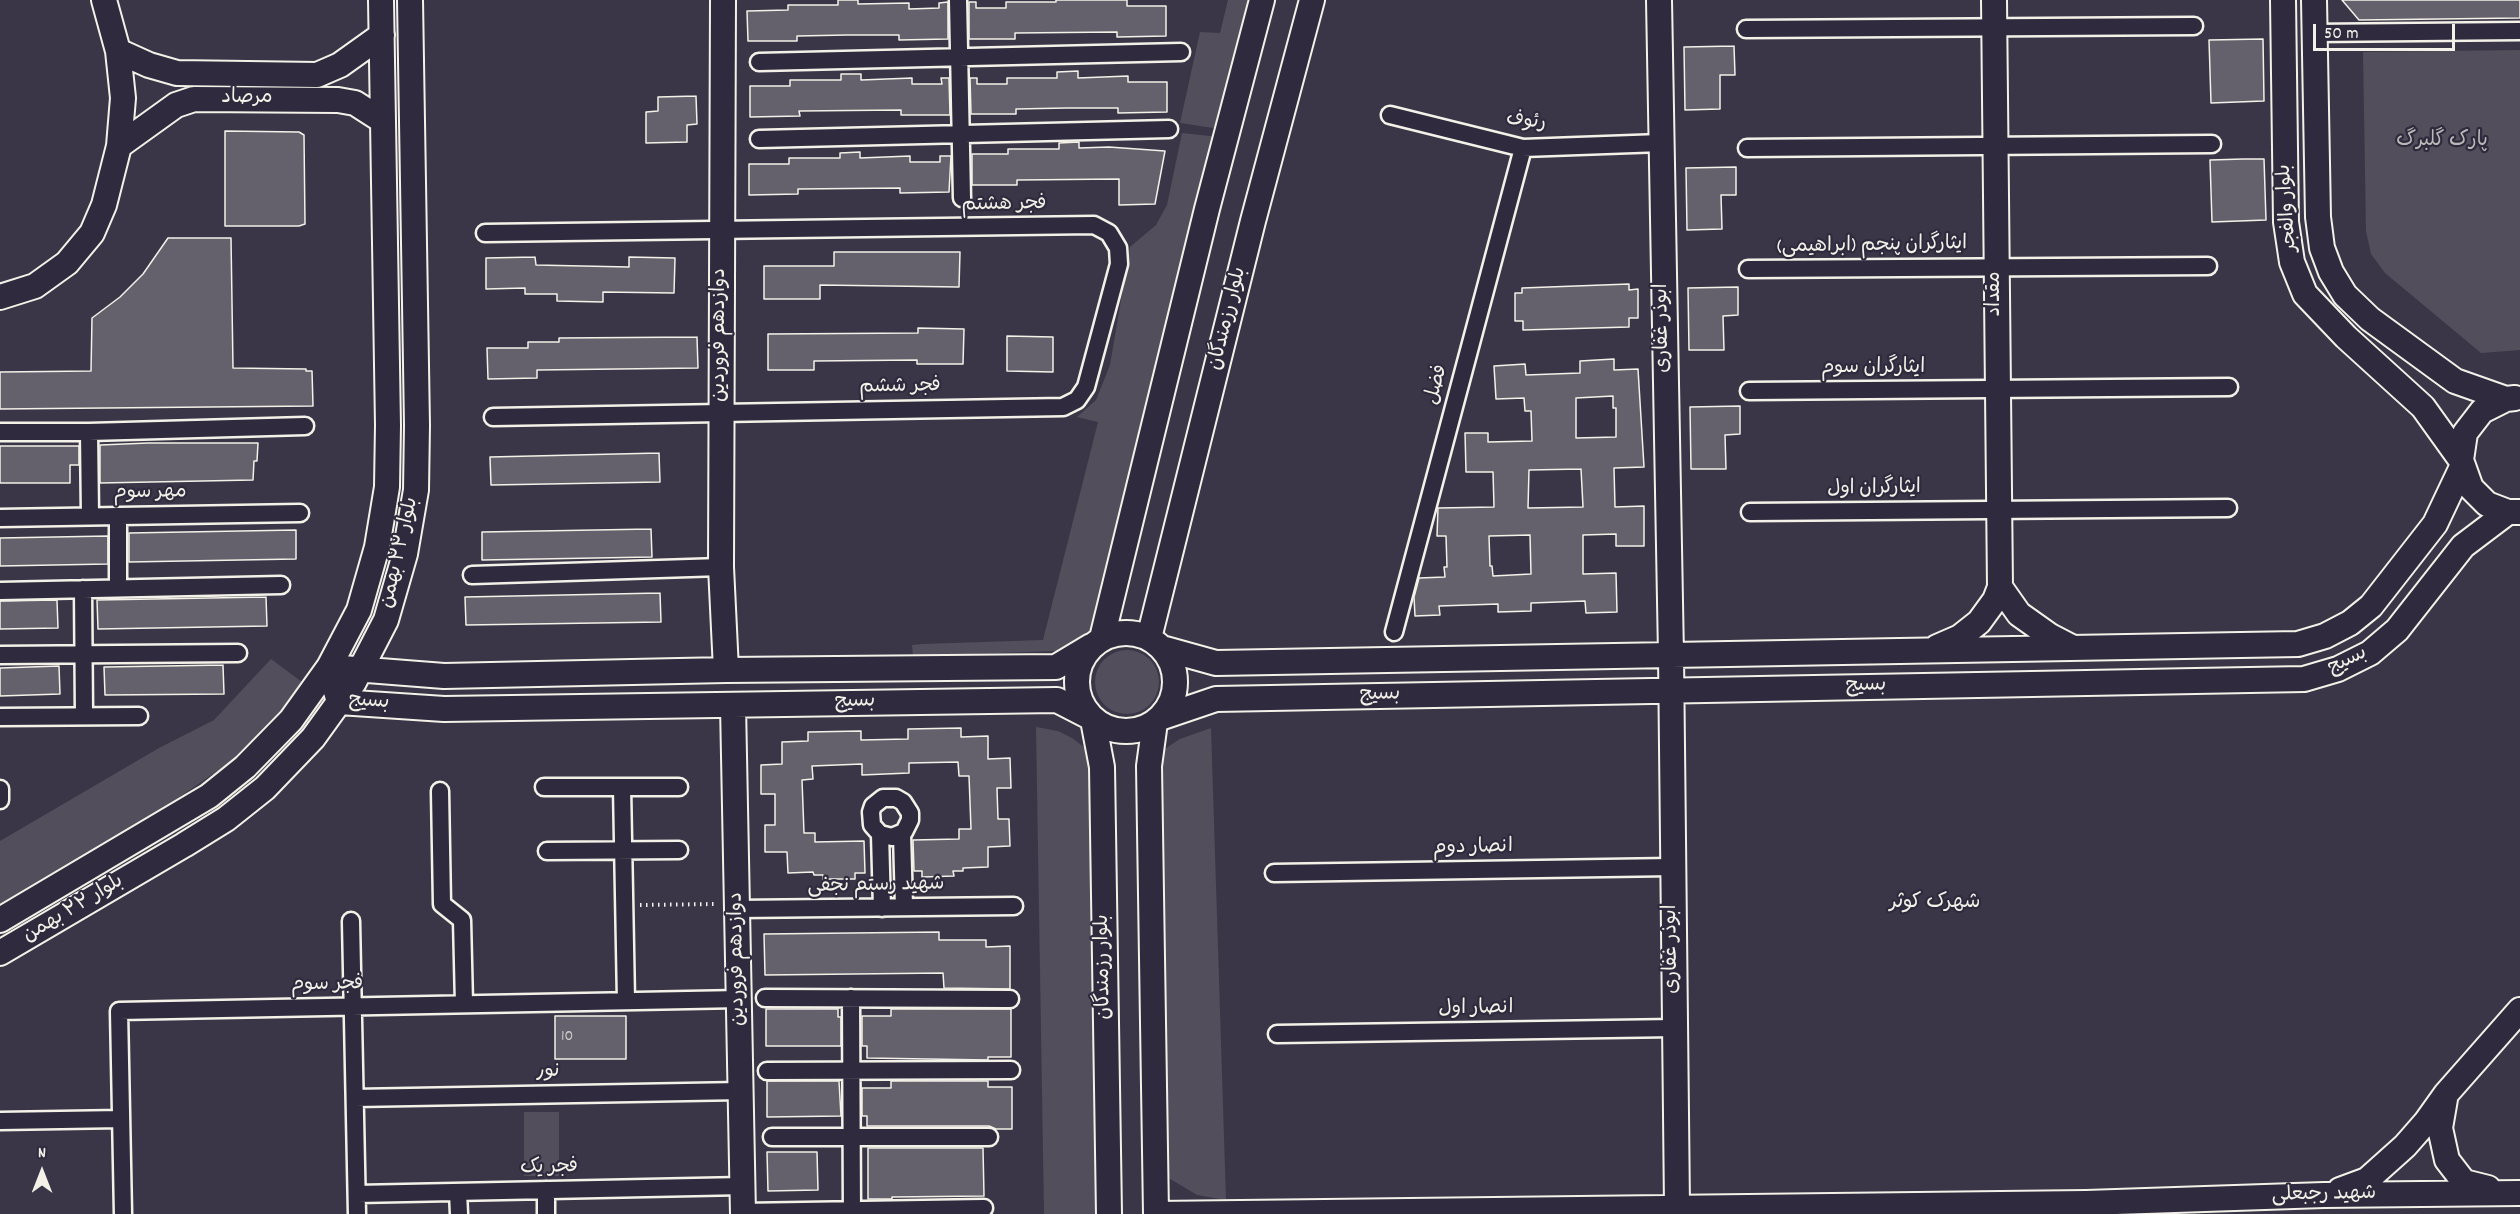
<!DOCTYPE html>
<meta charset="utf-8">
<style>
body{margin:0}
#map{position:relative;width:2520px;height:1214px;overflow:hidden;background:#3b3647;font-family:Dekko,sans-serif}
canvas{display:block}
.north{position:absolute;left:12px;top:1142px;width:60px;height:60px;-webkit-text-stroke:4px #2f2a3d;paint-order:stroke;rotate:0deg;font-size:16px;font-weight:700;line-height:24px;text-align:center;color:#f4f1e8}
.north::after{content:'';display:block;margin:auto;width:21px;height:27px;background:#f4f1e8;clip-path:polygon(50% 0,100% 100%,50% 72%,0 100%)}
.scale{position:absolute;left:2313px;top:24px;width:142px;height:27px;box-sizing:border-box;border:3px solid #f4f1e8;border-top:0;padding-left:8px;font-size:18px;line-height:21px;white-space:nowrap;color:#f4f1e8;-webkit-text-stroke:4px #2f2a3d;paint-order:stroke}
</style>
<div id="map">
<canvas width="2520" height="1214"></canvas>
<div class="north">N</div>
<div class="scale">50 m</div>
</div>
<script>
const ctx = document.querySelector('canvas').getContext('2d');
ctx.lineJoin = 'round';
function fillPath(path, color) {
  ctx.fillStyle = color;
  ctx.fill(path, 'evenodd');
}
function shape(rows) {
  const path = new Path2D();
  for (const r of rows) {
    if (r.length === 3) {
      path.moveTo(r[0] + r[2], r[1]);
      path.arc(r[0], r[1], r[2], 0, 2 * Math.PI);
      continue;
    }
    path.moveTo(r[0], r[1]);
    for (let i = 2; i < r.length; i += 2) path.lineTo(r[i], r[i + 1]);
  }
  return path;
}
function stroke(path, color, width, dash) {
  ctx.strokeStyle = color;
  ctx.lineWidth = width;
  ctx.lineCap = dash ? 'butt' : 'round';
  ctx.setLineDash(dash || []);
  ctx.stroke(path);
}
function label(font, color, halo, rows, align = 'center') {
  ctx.font = font + ' Dekko,"Playpen Sans Arabic",sans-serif';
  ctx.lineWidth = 4.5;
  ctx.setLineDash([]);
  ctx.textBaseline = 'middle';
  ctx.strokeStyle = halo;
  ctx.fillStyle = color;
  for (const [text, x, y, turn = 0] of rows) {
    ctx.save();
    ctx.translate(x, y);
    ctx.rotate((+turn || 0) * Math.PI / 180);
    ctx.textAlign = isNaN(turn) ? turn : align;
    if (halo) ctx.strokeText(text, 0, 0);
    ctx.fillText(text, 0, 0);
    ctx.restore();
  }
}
fillPath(shape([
 [1228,0,1253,0,1220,129,1180,123,1200,32,1220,33],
 [2520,50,2520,350,2481,353,2385,273,2371,254,2366,231,2363,52],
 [1182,133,1219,137,1091,632,1056,651,913,656,912,645,922,644,1043,640,1098,422,1077,417,1096,400,1110,365,1130,247,1156,225,1167,205],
 [1127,682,32],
 [271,659,302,682,281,714,230,762,161,810,0,906,0,841,159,748,214,720],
 [1036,727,1058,731,1072,738,1100,759,1109,1214,1044,1214],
 [1211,728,1226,1200,1197,1195,1167,1177,1151,758,1180,739],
 [524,1112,559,1112,559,1176,524,1176]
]), '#534e5c');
const building = shape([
 [838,0,858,0,858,4,909,3,909,9,939,8,939,3,948,2,948,39,899,40,899,35,847,35,797,36,797,41,748,41,747,11,788,10,788,5,838,5,838,0],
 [1056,0,1127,0,1127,6,1166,6,1166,36,1117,37,1117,32,1015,33,1015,39,969,39,969,2,976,2,976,8,1006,8,1006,2,1056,2,1056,0],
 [2342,0,2520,0,2520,18,2359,20,2342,0],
 [2263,39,2264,101,2211,103,2209,40,2263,39],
 [1734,46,1735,75,1720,75,1720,109,1685,110,1684,47,1734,46],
 [1078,71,1078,78,1128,76,1128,82,1167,82,1167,112,1118,113,1118,108,1067,108,1016,109,1016,114,971,114,970,78,977,78,977,84,1007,84,1007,78,1057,78,1057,72,1078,71],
 [841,74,861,74,861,80,912,78,912,84,942,84,941,78,949,78,950,115,901,115,901,110,799,111,800,116,750,117,750,86,790,86,790,80,841,80,841,74],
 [696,96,697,124,687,125,687,142,646,143,646,112,658,111,658,97,696,96],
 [225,131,299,132,304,135,305,224,299,226,225,226,225,131],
 [1079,142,1079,148,1109,147,1165,151,1155,204,1119,205,1119,179,1017,180,1017,185,972,185,972,154,1008,154,1008,149,1059,149,1059,143,1079,142],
 [860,152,860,158,910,156,910,162,940,162,940,156,951,156,949,192,900,193,900,188,798,189,798,194,749,195,749,164,789,164,789,158,840,158,840,153,860,152],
 [2243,159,2264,159,2266,220,2212,222,2210,160,2243,159],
 [1736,167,1736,195,1721,195,1722,229,1687,230,1686,168,1736,167],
 [168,238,231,238,233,368,306,369,306,371,312,371,313,406,0,409,0,372,91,371,92,318,120,297,143,274,168,238],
 [834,252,960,252,959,287,820,285,820,299,764,299,764,266,834,266,834,252],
 [535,257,536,265,629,267,629,257,675,258,674,293,603,292,603,302,557,301,557,294,525,294,525,288,486,289,486,258,535,257],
 [1629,284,1629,290,1638,289,1638,318,1629,318,1629,327,1523,330,1523,321,1515,321,1515,293,1522,293,1522,288,1629,284],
 [1738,287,1738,315,1723,316,1724,350,1689,350,1688,288,1738,287],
 [918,328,964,329,963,364,917,364,917,360,814,361,814,370,768,370,768,334,918,333,918,328],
 [1007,336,1053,337,1053,372,1007,371,1007,336],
 [697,337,698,368,537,370,537,378,488,379,487,348,528,348,528,342,559,342,559,338,697,337],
 [1614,359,1614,370,1638,369,1644,467,1614,468,1615,507,1644,506,1644,546,1616,546,1616,534,1583,535,1583,574,1616,573,1617,612,1586,613,1585,601,1531,603,1531,611,1498,612,1498,604,1439,606,1440,615,1415,616,1414,597,1419,578,1445,577,1444,567,1447,567,1446,536,1437,536,1438,508,1494,507,1493,472,1466,472,1465,433,1488,433,1488,442,1532,441,1531,411,1525,411,1524,398,1496,399,1494,366,1525,364,1526,375,1580,373,1580,361,1614,359],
 [1613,396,1613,408,1616,408,1616,437,1576,438,1576,398,1613,396],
 [1581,469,1583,507,1528,508,1529,470,1581,469],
 [1530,535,1531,574,1493,576,1492,566,1490,566,1489,536,1530,535],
 [1740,406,1740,434,1725,435,1726,469,1691,469,1690,407,1740,406],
 [148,443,258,443,257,461,254,461,253,480,100,483,100,445,148,443],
 [0,446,79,446,79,465,70,465,70,483,0,483,0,446],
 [659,453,660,482,491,485,490,457,659,453],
 [651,529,652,557,482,560,482,532,651,529],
 [296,530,296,559,129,562,129,533,296,530],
 [108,536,108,564,0,566,0,538,108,536],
 [660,593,661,622,466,625,465,597,660,593],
 [266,597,267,626,98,629,97,600,266,597],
 [57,600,58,628,0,629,0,601,57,600],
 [223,665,224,694,105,695,104,667,223,665],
 [59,666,60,694,0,696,0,668,59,666],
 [961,728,961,737,988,736,988,759,1010,758,1011,788,997,788,998,819,1009,819,1010,846,988,847,988,867,963,868,963,871,953,871,954,876,922,877,922,871,914,871,913,840,959,839,959,829,971,829,969,776,959,776,958,762,909,763,909,773,862,775,862,764,812,766,813,779,802,780,804,833,815,833,815,842,864,841,865,873,855,873,855,879,823,879,823,875,814,875,813,872,788,873,787,852,765,852,765,825,775,825,775,794,761,794,761,765,782,764,782,742,808,741,808,732,861,731,861,740,908,739,908,729,961,728],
 [939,932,939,940,986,940,986,947,1010,946,1010,989,944,988,943,973,765,975,764,934,939,932],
 [766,1009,838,1009,838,1017,841,1017,841,1046,766,1046,766,1009],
 [891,1009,1011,1009,1011,1057,988,1057,988,1060,867,1058,867,1046,862,1046,862,1016,891,1016,891,1009],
 [555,1016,626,1016,626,1059,555,1059,555,1016],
 [767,1081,839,1081,841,1116,767,1117,767,1081],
 [891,1081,988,1081,988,1087,1012,1087,1012,1129,996,1129,989,1126,867,1126,867,1116,862,1116,862,1088,891,1088,891,1081],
 [868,1148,983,1148,984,1196,892,1197,892,1199,868,1199,868,1148],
 [767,1152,817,1152,818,1190,768,1191,767,1152]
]);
fillPath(building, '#65616c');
stroke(building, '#f4f1e8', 1.5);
const street = shape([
 [958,0,962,198],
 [1746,29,2194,26],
 [2315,33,2520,31],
 [759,62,1181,52],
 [1390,115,1523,148,1661,143],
 [759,139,1169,129],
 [1747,148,2212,144],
 [485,233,1094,225,1109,233,1118,248,1119,264,1086,387,1077,400,1063,407,493,417],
 [1748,269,2208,266],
 [1749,391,2229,387],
 [0,432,89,432,305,426],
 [89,432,90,516],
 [1750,512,2228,508],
 [118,516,118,588],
 [0,518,300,513],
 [472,575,721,567],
 [83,589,84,716],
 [0,591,281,585],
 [1394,632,1523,148],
 [0,655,238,653],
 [0,717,139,716],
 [544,787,679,787],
 [622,787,626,1001],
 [0,789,0,800],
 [440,791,442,904,462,920,464,1004],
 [880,834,892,837,904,832,910,820,910,813,903,802,896,798,883,798,873,806,871,812,872,825,880,834,882,908],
 [902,834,904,907],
 [547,851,679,850],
 [1274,873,1672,867],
 [738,909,1014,906],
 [351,921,357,1214],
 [765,998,1010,999],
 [851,998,852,1214],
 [1277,1034,1675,1028],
 [767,1071,1011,1070],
 [355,1098,741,1091],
 [0,1121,121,1119],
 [772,1137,989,1137],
 [546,1190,546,1214],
 [458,1192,459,1214],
 [357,1194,743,1186],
 [743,1212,984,1208],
 [123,1214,119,1011,740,999]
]);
const secondary = shape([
 [723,0,721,567,726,670],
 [1659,0,1671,655,1677,1206],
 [2283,0,2286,222,2292,262,2305,294,2346,337,2423,407,2461,460],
 [2314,0,2318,217,2322,248,2331,272,2345,295,2370,319,2455,381,2506,399],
 [118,51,149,65,177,73,317,75,340,65,382,35],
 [119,146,176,105,194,99,338,100,355,103,383,121],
 [0,297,35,286,67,263,92,233,104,205,119,146,123,98,118,51,104,0],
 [2515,398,2506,399,2482,411,2465,433,2461,460,2471,488,2487,504,2508,512,2520,512],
 [2000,587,2019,614,2050,636,2073,648],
 [1126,682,49],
 [1102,638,1207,209,1262,0],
 [1149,638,1253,221,1312,0],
 [1937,647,1960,637,1979,622,1995,600,2000,587,1994,0],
 [1162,648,1216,663,2298,644,2325,636,2350,623,2371,606,2435,524,2462,467],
 [733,705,743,1214],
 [1090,717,1057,700,444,709,339,702,329,667,444,676,726,670,1056,667,1091,646],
 [1160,718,1216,699,2304,679,2338,669,2370,653,2397,630,2463,546,2508,512],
 [1093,720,1102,767,1109,1214],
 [1155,722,1149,766,1156,1214,2086,1203,2324,1195,2520,1193],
 [0,920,209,796,245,767,291,720,329,667,359,610,377,547,387,487,388,425,381,0],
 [0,953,184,845,226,819,265,788,313,738,339,702,354,682,386,620,405,554,416,490,417,425,410,0],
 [2445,1099,2440,1128,2447,1160,2464,1182,2488,1188],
 [2340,1190,2367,1180,2405,1146,2426,1122,2446,1094,2520,1010]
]);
stroke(street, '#f4f1e8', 21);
stroke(secondary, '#f4f1e8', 28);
stroke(shape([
 [640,905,717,904]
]), '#f4f1e8', 4, [1.5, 4.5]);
stroke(street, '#2f2a3d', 16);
stroke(secondary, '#2f2a3d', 24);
label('16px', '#d0cdc9', null, [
 ["10",567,1038]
]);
label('20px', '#f4f1e8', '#2f2a3d', [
 ["مرصاد",247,99],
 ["رئوف",1526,123,6],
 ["فجر هشتم",1004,206,-1],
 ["بلوار والفجر",2289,208,-94],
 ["ایثارگران پنجم (ابراهیمی)",1872,247,-1],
 ["مقداد",1996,294,-90],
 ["بلوار رزمندگان",1229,319,-76],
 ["ابوذر غفاری",1664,328,-91],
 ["دوازدهم فروردین",721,335,-90],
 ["ایثارگران سوم",1873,369],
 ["فضل",1438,385,-75],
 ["فجر ششم",900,388,-1],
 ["ایثارگران اول",1874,490,-1],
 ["مهر سوم",150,494,-1],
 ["بلوار ۲۲ بهمن",401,553,-77],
 ["بسیج",2348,662,-25],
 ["بسیج",1866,687,-1],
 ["بسیج",1380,696,-1],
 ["بسیج",369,703,4],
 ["بسیج",855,703,-1],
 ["انصار دوم",1473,849,-1],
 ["شهید رستم نجفی",876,887,-1],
 ["بلوار ۲۲ بهمن",74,910,-31],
 ["ابوذر غفاری",1673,949,-91],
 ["دوازدهم فروردین",739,959,-91],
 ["بلوار رزمندگان",1105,967,-91],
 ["فجر سوم",327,986,-1],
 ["انصار اول",1476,1010,-1],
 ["نور",548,1073,-1],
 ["فجر یک",549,1169,-1],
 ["شهید رجبعلی",2324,1196,-1]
]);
label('20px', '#bcb8b7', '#2f2a3d', [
 ["پارک گلبرگ",2442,142]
]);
label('21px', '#f4f1e8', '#2f2a3d', [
 ["شهرک کوثر",1935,904]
]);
</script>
